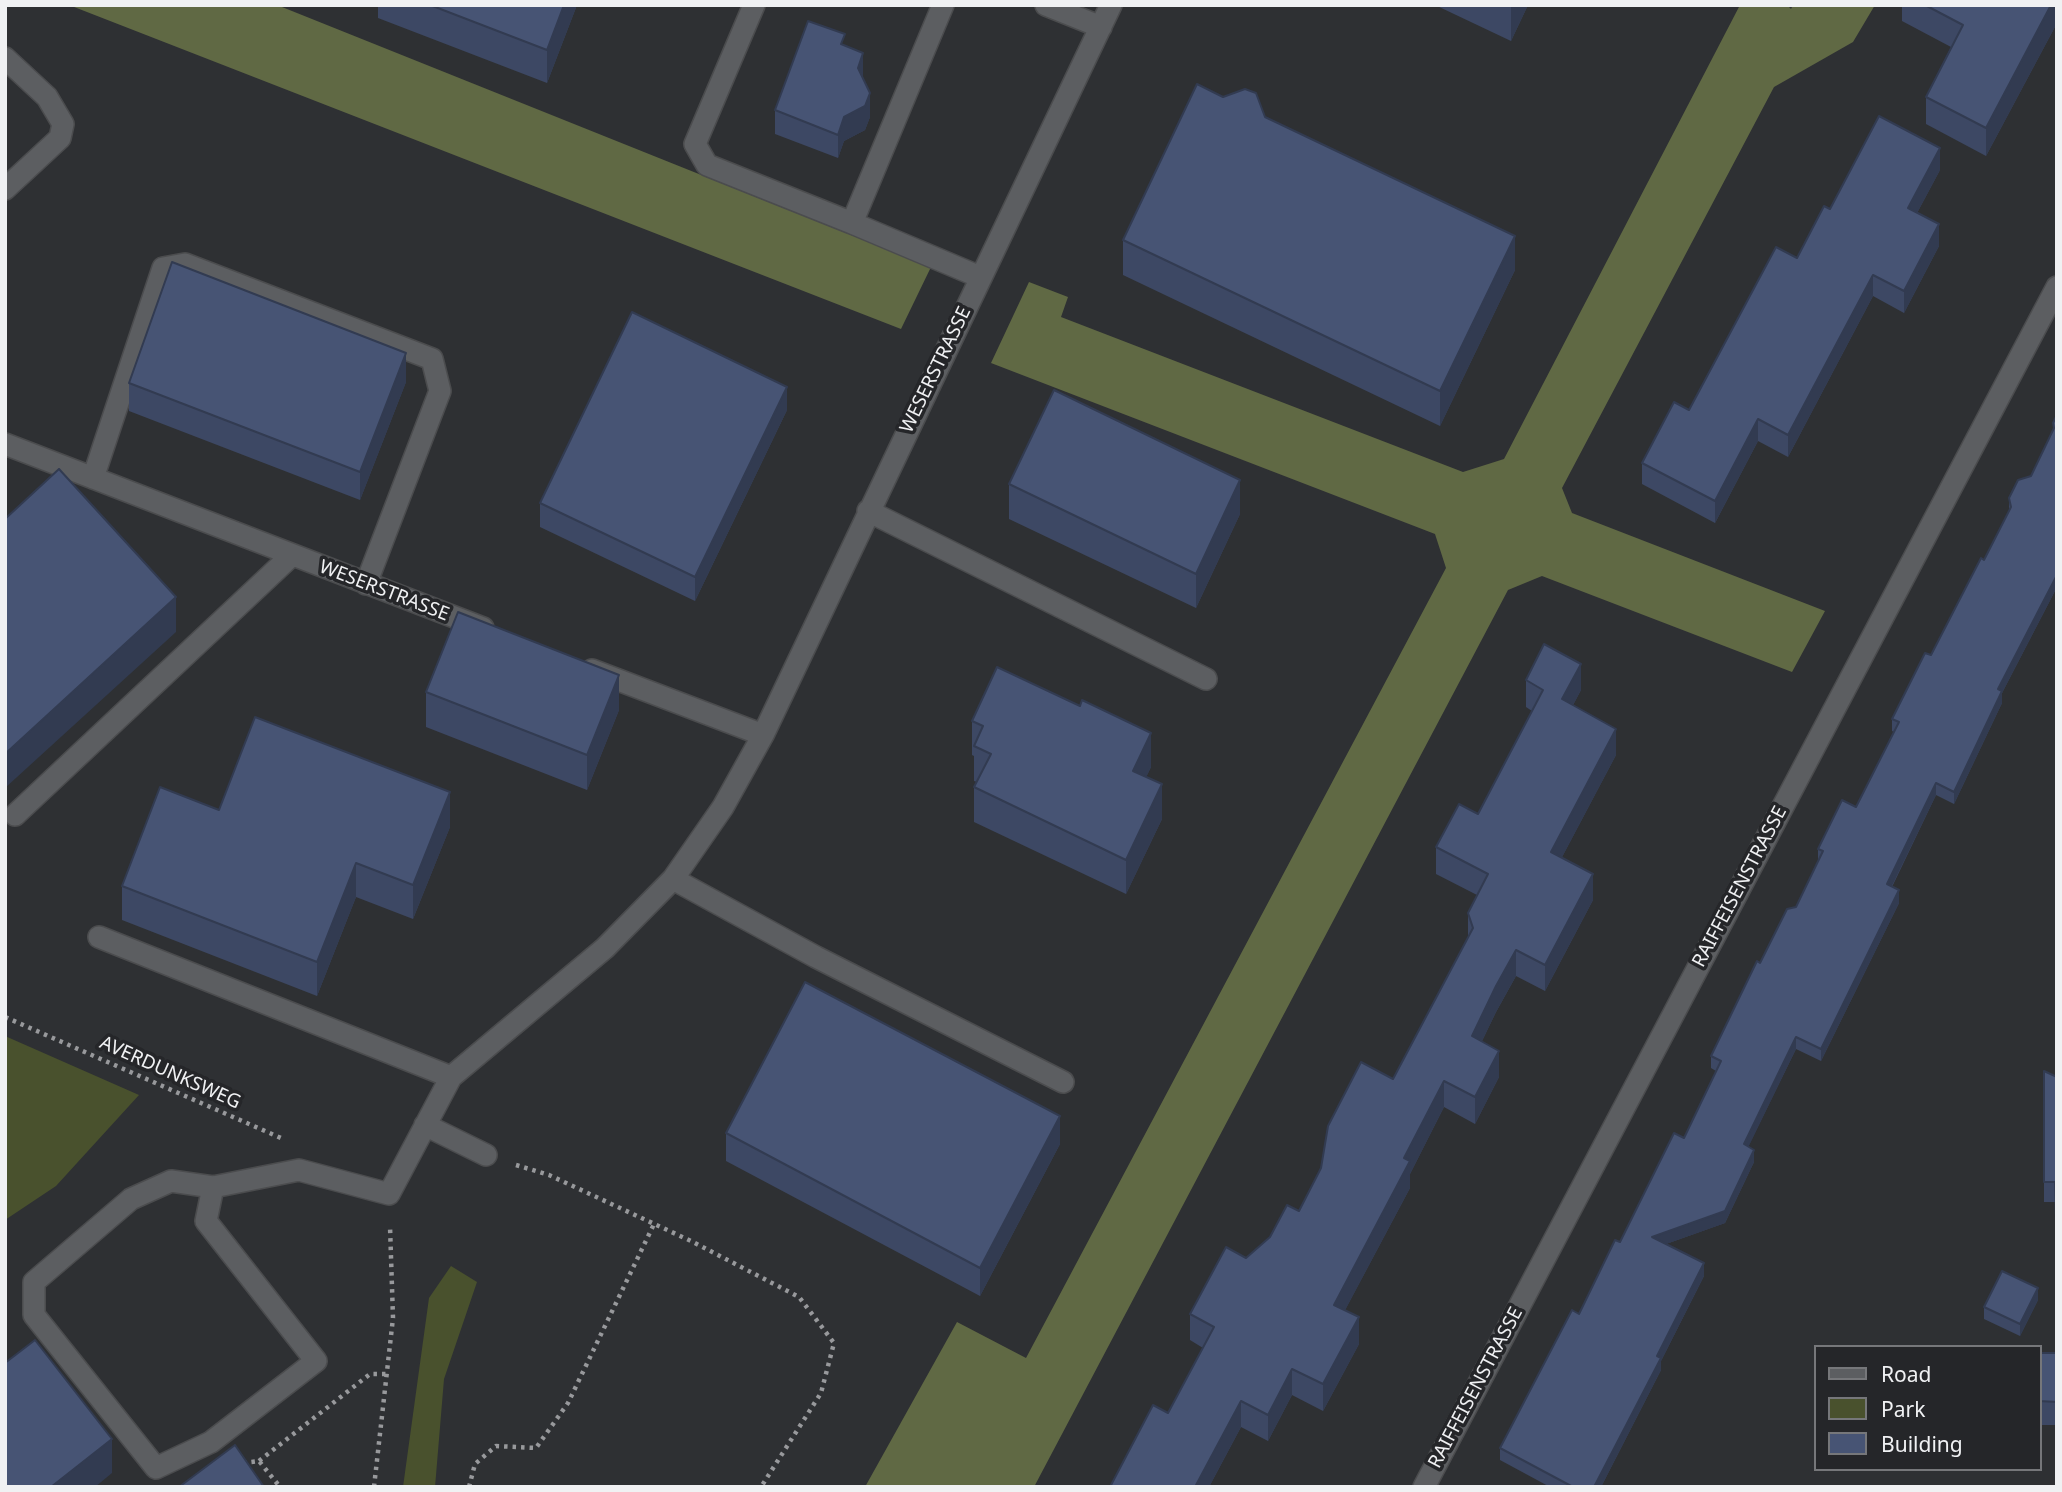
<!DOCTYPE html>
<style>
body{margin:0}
#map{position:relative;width:2062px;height:1492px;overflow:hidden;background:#2e3033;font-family:"Noto Sans",sans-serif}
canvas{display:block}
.frame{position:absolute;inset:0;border:7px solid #f0f1f3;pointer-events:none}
.legend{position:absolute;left:1814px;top:1345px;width:228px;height:126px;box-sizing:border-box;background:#252629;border:2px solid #76777a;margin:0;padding:9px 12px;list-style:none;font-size:21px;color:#f0f1f3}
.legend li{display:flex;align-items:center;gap:14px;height:35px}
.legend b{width:35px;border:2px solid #76777a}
</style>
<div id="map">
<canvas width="2062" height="1492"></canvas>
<div class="frame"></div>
<ul class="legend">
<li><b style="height:9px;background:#5c5e61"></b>Road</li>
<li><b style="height:19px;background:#49512d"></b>Park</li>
<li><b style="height:19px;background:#475474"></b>Building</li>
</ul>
</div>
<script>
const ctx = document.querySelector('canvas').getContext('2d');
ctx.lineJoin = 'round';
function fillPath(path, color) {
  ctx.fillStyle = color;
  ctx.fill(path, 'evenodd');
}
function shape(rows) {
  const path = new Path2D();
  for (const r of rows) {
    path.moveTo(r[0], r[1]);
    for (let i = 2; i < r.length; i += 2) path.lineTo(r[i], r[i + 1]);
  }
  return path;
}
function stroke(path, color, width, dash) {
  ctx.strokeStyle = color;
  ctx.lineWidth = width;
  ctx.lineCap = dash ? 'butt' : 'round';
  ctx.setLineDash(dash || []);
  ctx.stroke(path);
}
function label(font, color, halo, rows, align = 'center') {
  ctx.font = font + ' "Noto Sans",sans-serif';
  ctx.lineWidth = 7;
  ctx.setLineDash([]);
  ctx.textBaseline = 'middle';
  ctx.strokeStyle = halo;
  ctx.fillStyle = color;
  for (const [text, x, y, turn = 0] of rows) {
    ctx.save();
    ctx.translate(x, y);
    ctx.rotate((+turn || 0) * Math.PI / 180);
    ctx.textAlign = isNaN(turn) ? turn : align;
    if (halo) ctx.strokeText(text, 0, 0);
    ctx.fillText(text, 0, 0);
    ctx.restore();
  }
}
fillPath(shape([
 [5,1036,139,1095,56,1186,5,1220],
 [451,1266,477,1282,444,1379,435,1487,403,1487,429,1298]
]), '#49512d');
fillPath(shape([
 [69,5,277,5,931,267,901,329],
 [1740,5,1787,5,1791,9,1793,5,1875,5,1853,42,1774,87,1562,488,1572,513,1825,611,1792,672,1542,576,1508,590,1034,1487,865,1487,957,1322,1026,1358,1446,568,1435,534,991,363,1029,282,1068,297,1061,317,1463,472,1504,459]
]), '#606944');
const minor = shape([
 [754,5,695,144,707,165,852,223],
 [943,5,852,223,980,277],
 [1046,5,1101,27],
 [5,58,47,97,63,124,60,138,5,189],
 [5,444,483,628],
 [93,478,163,268,185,264,432,359,440,391,366,584],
 [868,511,1206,679],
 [592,670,763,735],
 [15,815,292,555],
 [673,879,816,957,1063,1082],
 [99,937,451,1077],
 [425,1125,486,1155],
 [213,1187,206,1221,316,1361,211,1442,156,1468,34,1315,34,1282,131,1199,171,1181,213,1187,299,1170,389,1194,451,1077,605,948,673,879,723,807,763,735,1111,5],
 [1424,1487,2057,287]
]);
stroke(minor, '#4b4c4e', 24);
stroke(shape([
 [5,1017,281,1138],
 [516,1165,549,1175,691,1241,799,1297,834,1343,821,1393,761,1487],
 [259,1461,370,1374,387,1374],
 [243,1463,259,1461,280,1487],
 [374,1487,393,1318,390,1226],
 [469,1487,475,1464,496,1446,536,1448,568,1403,654,1224]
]), '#98999c', 4.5, [3.5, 5]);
stroke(minor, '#5c5e61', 21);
fillPath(shape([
 [378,5,577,5,547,83,378,18],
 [1435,5,1528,5,1511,41],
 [1902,5,2057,5,2057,23,1986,156,1926,124,1926,97,1951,47,1902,21],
 [845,46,863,77,863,79,870,117,865,130,844,141,838,158,775,134,775,110],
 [1265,117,1515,270,1440,426,1123,275,1123,240],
 [1940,170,1917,213,1939,246,1904,313,1873,296,1788,457,1758,441,1715,523,1642,484,1642,463,1689,410,1797,258],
 [406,382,360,500,129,411,129,383],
 [787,410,695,601,540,527,540,503],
 [2057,415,2057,587,2002,693,2002,703,1954,804,1936,795,1892,887,1899,903,1821,1061,1796,1049,1748,1147,1754,1162,1725,1223,1666,1244,1704,1276,1661,1361,1661,1370,1601,1487,1550,1487,1500,1460,1500,1448,1620,1242,1684,1138,1716,1071,1711,1068,1711,1056,1760,963,1796,907,1818,861,1818,849,1856,807,1894,732,1892,731,1892,719,1931,655,1984,560,2009,512,2009,498,2031,476,2053,430,2053,423],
 [1009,484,1240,514,1196,608,1009,519],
 [1526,680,1581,690,1573,705,1616,755,1562,857,1593,900,1545,991,1516,976,1496,1012,1482,1041,1499,1077,1475,1124,1444,1107,1410,1174,1410,1188,1345,1310,1359,1344,1323,1411,1292,1395,1268,1441,1241,1427,1209,1487,1110,1487,1168,1413,1203,1348,1190,1340,1190,1314,1246,1258,1299,1211,1393,1079,1468,937,1468,913,1477,895,1436,874,1436,847,1478,814,1532,711,1526,707],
 [426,692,619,710,587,790,426,727],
 [972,721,1151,767,1146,777,1162,819,1126,894,974,822,974,787,977,782,974,781,974,756,972,755],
 [219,810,450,827,413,919,356,897,317,996,122,920,122,886],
 [2044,1071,2057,1077,2056,1272,2055,1202,2044,1202],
 [726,1133,1060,1144,980,1296,726,1161],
 [2038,1300,2020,1336,1984,1319,1984,1307],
 [2039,1353,2057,1353,2057,1425,2039,1425]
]), '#3d4864');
fillPath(shape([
 [564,5,577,5,547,83,547,50],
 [1511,5,1528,5,1511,41],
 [2051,5,2057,5,2057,23,1986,156,1986,128],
 [863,53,863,77,858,92,858,68],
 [870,93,870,117,865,130,844,141,838,158,838,135,844,117],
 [1940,148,1940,170,1908,230,1908,208],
 [1939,224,1939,246,1904,313,1904,291],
 [1515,236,1515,270,1440,426,1440,391],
 [1873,275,1873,296,1788,457,1788,435],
 [406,353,406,382,360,500,360,472],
 [787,387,787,410,695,601,695,577],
 [1758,419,1758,441,1715,523,1715,501],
 [1240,480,1240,514,1196,608,1196,574],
 [2057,575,2057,587,2002,693,2002,703,1954,804,1954,792,1998,689],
 [176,597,176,632,5,788,5,754],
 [1581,664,1581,690,1562,726,1562,699],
 [619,675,619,710,587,790,587,755],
 [1616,729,1616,755,1551,878,1551,852],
 [1151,733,1151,767,1133,805,1133,771],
 [1936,783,1936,795,1887,896,1887,884],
 [1162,784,1162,819,1126,894,1126,860],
 [450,792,450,827,413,919,413,885],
 [356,863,356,897,317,996,317,962],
 [1593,874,1593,900,1545,991,1545,965],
 [1899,890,1899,903,1821,1061,1821,1049],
 [1516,950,1516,976,1496,1012,1472,1062,1472,1036,1496,986],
 [1796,1037,1796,1049,1744,1156,1744,1144],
 [1499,1051,1499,1077,1475,1124,1475,1097],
 [1444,1081,1444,1107,1410,1174,1410,1188,1334,1331,1334,1305,1404,1158],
 [1060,1116,1060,1144,980,1296,980,1268],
 [1754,1150,1754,1162,1725,1223,1652,1249,1652,1237],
 [1704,1263,1704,1276,1661,1361,1661,1370,1601,1487,1594,1487,1657,1356],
 [2038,1288,2038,1300,2020,1336,2020,1324],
 [1359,1317,1359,1344,1323,1411,1323,1384],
 [1292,1369,1292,1395,1268,1441,1268,1415],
 [1241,1401,1241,1427,1209,1487,1195,1487],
 [112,1439,112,1473,95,1487,51,1487]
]), '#323b51');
const building = shape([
 [430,5,564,5,547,50,430,5],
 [1925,5,2051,5,1986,128,1926,97,1963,25,1925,5],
 [808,21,845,34,841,44,863,53,858,68,870,93,865,106,844,117,838,135,775,110,808,21],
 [1197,84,1223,97,1245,89,1256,93,1265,117,1515,236,1440,391,1123,240,1197,84],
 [1879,116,1940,148,1908,208,1939,224,1904,291,1873,275,1788,435,1758,419,1715,501,1642,463,1674,402,1689,410,1776,247,1797,258,1824,206,1830,209,1879,116],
 [172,262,406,353,360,472,129,383,172,262],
 [632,312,787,387,695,577,540,503,632,312],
 [1054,390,1240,480,1196,574,1009,484,1054,390],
 [2057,415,2057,575,1998,689,2002,691,1954,792,1936,783,1887,884,1899,890,1821,1049,1796,1037,1744,1144,1754,1150,1725,1211,1652,1237,1704,1263,1657,1356,1661,1358,1594,1487,1573,1487,1500,1448,1572,1310,1579,1314,1615,1240,1620,1242,1674,1133,1684,1138,1721,1061,1711,1056,1757,961,1760,963,1787,909,1796,907,1823,851,1818,849,1842,800,1856,807,1899,722,1892,719,1925,653,1931,655,1981,558,1984,560,2011,507,2009,498,2018,480,2031,476,2054,428,2053,423,2057,415],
 [59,469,176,597,5,754,5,519,59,469],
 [458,612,619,675,587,755,426,692,458,612],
 [1544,644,1581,664,1562,699,1616,729,1551,852,1593,874,1545,965,1516,950,1496,986,1472,1036,1499,1051,1475,1097,1444,1081,1404,1158,1410,1161,1334,1305,1359,1317,1323,1384,1292,1369,1268,1415,1241,1401,1195,1487,1110,1487,1153,1405,1168,1413,1214,1327,1190,1314,1226,1247,1246,1258,1270,1237,1287,1205,1299,1211,1321,1168,1328,1126,1361,1062,1393,1079,1473,928,1468,913,1488,874,1436,847,1459,804,1478,814,1543,690,1526,680,1544,644],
 [997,667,1080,706,1082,700,1151,733,1133,771,1162,784,1126,860,974,787,991,754,974,746,983,726,972,721,997,667],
 [255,717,450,792,413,885,356,863,317,962,122,886,160,787,219,810,255,717],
 [805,982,1060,1116,980,1268,726,1133,805,982],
 [2044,1071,2057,1077,2057,1252,2055,1182,2044,1182,2044,1071],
 [2002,1271,2038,1288,2020,1324,1984,1307,2002,1271],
 [35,1340,112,1439,51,1487,5,1487,5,1363,35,1340],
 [2039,1353,2057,1353,2057,1402,2039,1401,2039,1353],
 [235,1445,264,1487,179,1487,235,1445]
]);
fillPath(building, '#475474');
stroke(building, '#323b51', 2);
label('19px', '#f0f1f3', '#252629', [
 ["WESERSTRASSE",936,370,-64],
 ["WESERSTRASSE",384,591,21],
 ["RAIFFEISENSTRASSE",1740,887,-62],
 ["AVERDUNKSWEG",170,1073,24],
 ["RAIFFEISENSTRASSE",1476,1388,-62]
]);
</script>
